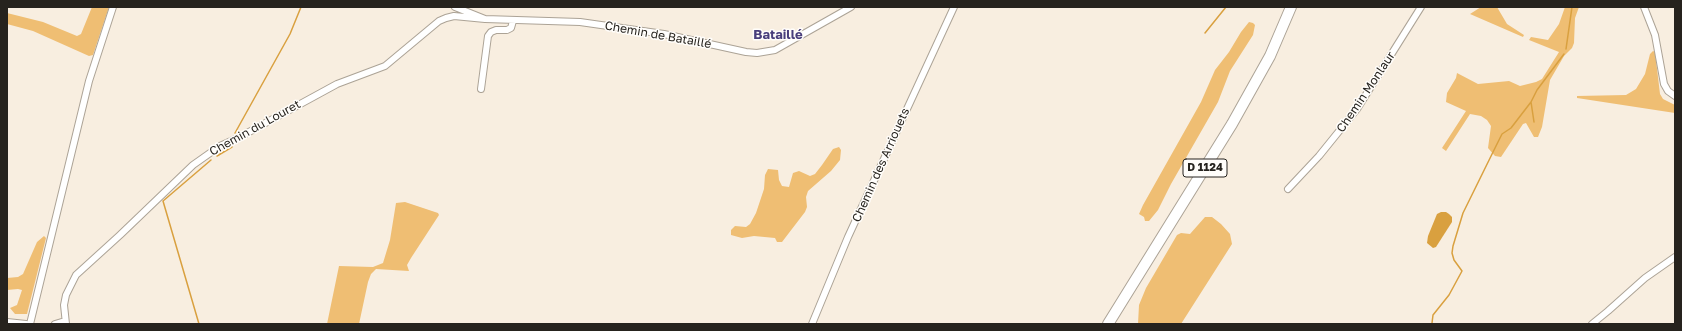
<!DOCTYPE html>
<meta charset="utf-8">
<style>
body{margin:0}
#map{position:relative;width:1682px;height:331px;overflow:hidden;background:#f8eee0;font-family:"Golos Text",sans-serif}
canvas{display:block}
.frame{position:absolute;inset:0;border:8px solid #26231e;pointer-events:none}
</style>
<div id="map">
<canvas width="1682" height="331"></canvas>
<div class="frame"></div>
</div>
<script>
const ctx = document.querySelector('canvas').getContext('2d');
ctx.lineJoin = 'round';
function fillPath(path, color) {
  ctx.fillStyle = color;
  ctx.fill(path, 'evenodd');
}
function shape(rows) {
  const path = new Path2D();
  for (const r of rows) {
    path.moveTo(r[0], r[1]);
    for (let i = 2; i < r.length; i += 2) path.lineTo(r[i], r[i + 1]);
  }
  return path;
}
function stroke(path, color, width, dash) {
  ctx.strokeStyle = color;
  ctx.lineWidth = width;
  ctx.lineCap = dash ? 'butt' : 'round';
  ctx.setLineDash(dash || []);
  ctx.stroke(path);
}
function label(font, color, halo, rows, align = 'center') {
  ctx.font = font + ' "Golos Text",sans-serif';
  ctx.lineWidth = 3;
  ctx.setLineDash([]);
  ctx.textBaseline = 'middle';
  ctx.strokeStyle = halo;
  ctx.fillStyle = color;
  for (const [text, x, y, turn = 0] of rows) {
    ctx.save();
    ctx.translate(x, y);
    ctx.rotate((+turn || 0) * Math.PI / 180);
    ctx.textAlign = isNaN(turn) ? turn : align;
    if (halo) ctx.strokeText(text, 0, 0);
    ctx.fillText(text, 0, 0);
    ctx.restore();
  }
}
fillPath(shape([
 [92,7,109,7,93,55,89,56,33,31,7,24,7,13,43,22,77,36,81,34],
 [1481,7,1497,7,1507,24,1524,35,1523,37,1470,14],
 [1565,7,1579,7,1575,18,1574,43,1572,48,1564,56,1550,80,1542,127,1538,137,1534,137,1526,123,1523,124,1501,157,1495,156,1488,148,1491,126,1487,120,1481,116,1470,114,1446,151,1442,148,1466,111,1446,102,1447,93,1456,78,1457,73,1478,84,1509,81,1520,86,1536,82,1542,79,1559,52,1529,40,1531,37,1548,40,1559,24],
 [1249,22,1253,23,1255,25,1253,35,1230,71,1218,102,1171,184,1158,210,1149,221,1145,221,1144,217,1139,214,1143,205,1201,102,1215,70,1229,52,1241,32],
 [1653,51,1655,52,1660,94,1663,99,1675,105,1675,113,1577,98,1577,96,1626,95,1636,89,1645,74,1650,54],
 [839,147,841,150,840,160,831,171,808,191,806,197,807,207,805,212,782,242,777,242,775,238,754,236,742,238,731,235,731,230,735,226,746,227,750,224,756,213,764,189,765,175,768,169,778,170,779,180,782,186,789,187,793,173,799,171,810,176,815,174,822,165,833,149],
 [405,202,438,213,439,215,411,258,407,265,409,271,376,269,371,274,368,282,359,324,327,324,339,266,373,267,383,263,390,240,396,203],
 [1205,217,1212,217,1221,224,1230,234,1232,244,1181,324,1138,324,1139,305,1146,288,1177,235,1181,233,1190,234],
 [44,236,46,238,27,314,15,314,10,308,17,305,22,290,18,289,7,290,7,278,18,277,23,274,37,242]
]), '#efbe73');
fillPath(shape([
 [1441,212,1446,212,1449,214,1452,217,1452,222,1436,247,1433,248,1427,243,1428,236,1437,214]
]), '#d9a03f');
stroke(shape([
 [1205,33,1226,7],
 [1566,49,1572,7],
 [1531,102,1534,122],
 [235,133,290,34,301,7],
 [217,156,232,147],
 [1432,323,1433,315,1449,295,1462,271,1454,260,1452,253,1453,246,1463,213,1496,146,1502,134,1511,128,1531,102,1537,90,1564,54],
 [199,324,163,201,211,160]
]), '#d9a03f', 1.5);
const minor = shape([
 [455,7,485,19,580,22,664,34,746,52,757,53,775,50,851,7],
 [1644,7,1655,35,1664,84,1668,91,1675,96],
 [481,89,488,36,491,32,496,30,507,30,511,28,513,21],
 [1288,189,1319,156,1357,109,1421,7],
 [7,322,26,324],
 [30,324,89,81,113,7],
 [55,324,65,321],
 [66,324,64,305,66,295,76,275,120,235,193,165,210,153,220,146,238,138,337,84,385,66,439,21,446,18,454,16,485,19],
 [812,324,848,237,954,7],
 [1592,324,1608,311,1645,278,1675,257]
]);
const trunk = shape([
 [1108,324,1232,124,1270,56,1291,7]
]);
stroke(minor, '#aca396', 8);
stroke(trunk, '#aca396', 12);
stroke(minor, '#fff', 6);
stroke(trunk, '#fff', 10);
for (const [x, y, w] of [
 [1205,168,44]
]) {
  const box = new Path2D();
  box.roundRect(x - w / 2, y - 9, w, 18, 3);
  ctx.fillStyle = '#fffdfa';
  ctx.fill(box);
  stroke(box, '#26231e', 1);
}
label('bold 11px', '#26231e', null, [
 ["D 1124",1205,168]
]);
label('12px', '#26231e', '#fffdfa', [
 ["Chemin de Bataillé",658,35,10],
 ["Chemin Monlaur",1366,92,-56],
 ["Chemin du Louret",255,128,-29],
 ["Chemin des Arriouets",881,165,-66]
]);
label('bold 13px', '#493e7b', '#fffdfa', [
 ["Bataillé",778,35]
]);
</script>
